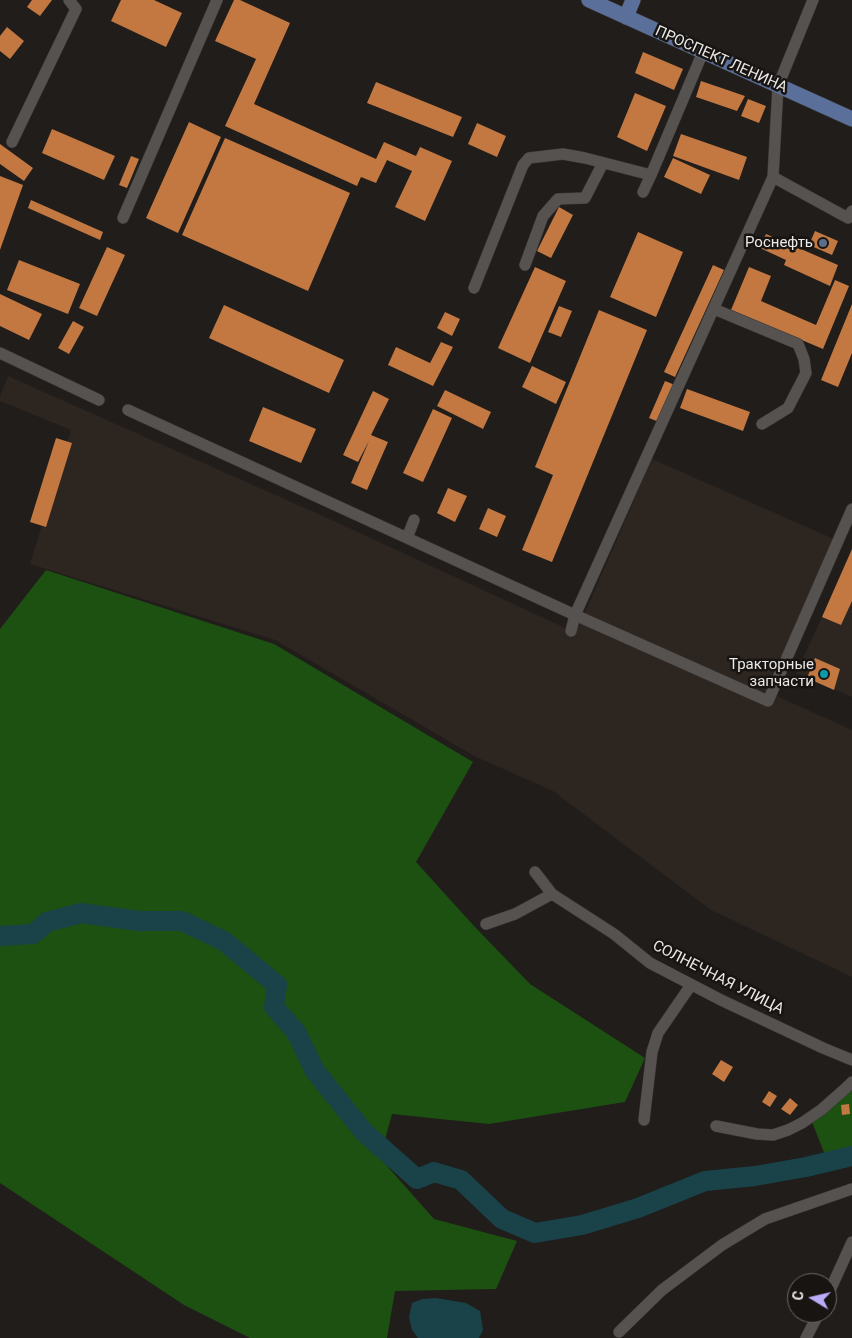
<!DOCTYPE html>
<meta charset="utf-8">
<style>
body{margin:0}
#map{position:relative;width:852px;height:1338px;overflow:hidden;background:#201d1b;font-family:Roboto,sans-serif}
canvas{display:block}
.north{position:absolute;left:787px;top:1273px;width:50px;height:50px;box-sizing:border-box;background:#171412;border:1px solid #6c6968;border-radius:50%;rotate:279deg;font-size:14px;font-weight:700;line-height:20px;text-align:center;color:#ebe9e8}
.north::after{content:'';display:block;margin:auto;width:18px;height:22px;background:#b9abf7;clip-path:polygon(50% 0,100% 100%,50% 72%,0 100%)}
</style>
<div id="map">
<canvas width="852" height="1338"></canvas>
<div class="north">С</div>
</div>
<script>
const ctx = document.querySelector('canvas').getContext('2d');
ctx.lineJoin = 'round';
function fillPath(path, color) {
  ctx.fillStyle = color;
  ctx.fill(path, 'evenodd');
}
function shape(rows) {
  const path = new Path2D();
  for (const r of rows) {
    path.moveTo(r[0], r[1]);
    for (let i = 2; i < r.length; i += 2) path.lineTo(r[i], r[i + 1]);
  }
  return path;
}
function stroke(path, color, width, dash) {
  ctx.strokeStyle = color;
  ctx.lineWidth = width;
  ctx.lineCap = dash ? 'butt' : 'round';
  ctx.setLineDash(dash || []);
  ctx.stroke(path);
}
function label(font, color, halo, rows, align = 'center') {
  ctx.font = font + ' Roboto,sans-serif';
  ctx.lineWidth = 5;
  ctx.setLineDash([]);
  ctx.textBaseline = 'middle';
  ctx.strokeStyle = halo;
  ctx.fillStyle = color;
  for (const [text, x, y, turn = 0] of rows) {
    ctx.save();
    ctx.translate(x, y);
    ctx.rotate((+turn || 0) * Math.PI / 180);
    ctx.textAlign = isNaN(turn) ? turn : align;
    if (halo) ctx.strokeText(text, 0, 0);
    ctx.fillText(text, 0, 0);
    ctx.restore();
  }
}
fillPath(shape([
 [8,376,334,521,576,633,652,459,834,539,766,691,852,730,852,977,711,910,553,791,476,757,275,640,30,564,71,430,0,401,0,396],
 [852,549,852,697,796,673,822,617]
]), '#2d2520');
fillPath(shape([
 [46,570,274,644,473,762,416,862,474,926,530,984,645,1058,625,1102,489,1124,392,1114,380,1158,434,1219,517,1241,496,1289,395,1291,387,1338,250,1338,184,1305,0,1183,0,629],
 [852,1087,852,1154,827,1160,812,1122]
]), '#1c5111');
fillPath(shape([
 [436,1298,466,1303,480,1311,483,1330,479,1338,418,1338,412,1330,409,1317,412,1303,422,1299]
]), '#194349');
stroke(shape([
 [0,936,33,934,47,922,81,913,139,921,182,921,224,941,277,985,274,1007,296,1032,315,1071,364,1132,417,1179,434,1172,461,1180,502,1219,535,1233,582,1225,638,1208,705,1181,755,1176,806,1167,852,1156]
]), '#194349', 20);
fillPath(shape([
 [32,0,52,0,40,16,27,7],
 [121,0,154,0,182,13,166,47,111,21],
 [234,0,240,0,290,23,254,104,376,159,384,142,416,156,420,147,452,161,425,221,395,207,412,171,387,160,376,183,361,177,357,186,225,126,256,59,215,41],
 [7,27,24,41,10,59,0,51,0,36],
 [643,52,683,69,674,90,635,73],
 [701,81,745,96,737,111,696,97],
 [376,82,462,117,453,137,367,103],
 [635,93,666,106,647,151,617,137],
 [748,99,766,106,759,123,741,116],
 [189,122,221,137,178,233,146,218],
 [477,123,506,136,497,157,468,144],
 [52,129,115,156,104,180,42,153],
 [681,134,747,157,739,180,673,156],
 [225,138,350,193,308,291,182,235],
 [0,144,33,168,24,181,0,164],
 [131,156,139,159,127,188,119,185],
 [673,158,710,175,701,194,664,177],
 [0,176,23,185,0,250],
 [31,200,103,232,100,240,28,208],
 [559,207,573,215,551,258,537,251],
 [815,231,838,241,832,255,809,245],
 [638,232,683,252,656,317,610,297],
 [766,234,838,265,830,286,784,265,786,260,760,248],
 [107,247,125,255,97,316,79,308],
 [19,260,80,284,68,314,7,290],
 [713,265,724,270,675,377,664,372],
 [535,267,566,281,530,363,498,348],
 [749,267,771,276,761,301,816,325,835,280,849,286,823,349,731,310],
 [0,294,42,314,29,340,0,326],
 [852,304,852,353,838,387,821,380],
 [224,305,344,360,329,393,209,338],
 [559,306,572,311,561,337,548,332],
 [599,310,647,330,552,562,522,550,553,475,535,467],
 [445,312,460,319,452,336,437,328],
 [73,321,84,327,69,354,58,348],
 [441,342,453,347,433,386,388,365,396,347,430,363],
 [532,366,566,382,556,404,522,387],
 [665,381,675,385,659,422,649,418],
 [687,389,750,412,743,431,680,408],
 [445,390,491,412,483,429,437,406],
 [373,391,389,399,371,435,388,442,367,490,351,483,369,441,358,462,343,455],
 [263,407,316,429,301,463,249,441],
 [433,409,452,418,423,482,403,473],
 [56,438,72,443,46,527,30,522],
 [448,488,467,496,455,522,437,513],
 [488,508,506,516,497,537,479,529],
 [852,549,852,601,841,625,822,617],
 [815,658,840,669,834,690,807,678],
 [721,1060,733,1067,724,1082,712,1074],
 [769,1091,777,1096,770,1107,762,1102],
 [790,1098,798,1105,790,1115,781,1109],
 [849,1104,850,1114,842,1115,841,1105]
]), '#c37841');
const minor = shape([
 [12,142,76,9,69,0],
 [773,177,848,218,852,211],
 [643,192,651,175],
 [123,218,217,0],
 [525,265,543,216,558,199,585,198,603,163],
 [474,288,523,165,529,158,563,154,585,158,651,175,703,52],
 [714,309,798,344,804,359,806,373,788,408,762,424],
 [0,353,99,400],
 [128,410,575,615,768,701,852,509],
 [407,538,414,520],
 [571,631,575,615,773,177,778,86,813,0],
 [535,872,552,894,614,934,650,963,721,1000,823,1048,852,1060],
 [486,924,515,914,552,894],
 [644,1120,652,1052,658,1033,691,985],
 [716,1126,757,1134,773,1135,788,1130,802,1123,821,1110,846,1088,852,1082],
 [827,1297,852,1242],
 [619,1332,662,1290,722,1245,765,1219,852,1189],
 [806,1338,819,1313]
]);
const major = shape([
 [589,0,852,119],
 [626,17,633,0]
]);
stroke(minor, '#3c3938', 12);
stroke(major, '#3c3938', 16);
stroke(minor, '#565250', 11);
stroke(major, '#5a6f99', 15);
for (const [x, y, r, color] of [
 [823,243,5,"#5c6f8a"],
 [824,674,5,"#0f9aa8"]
]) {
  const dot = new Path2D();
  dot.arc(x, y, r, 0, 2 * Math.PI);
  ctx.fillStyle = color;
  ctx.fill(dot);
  stroke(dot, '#171412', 2);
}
label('15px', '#ebe9e8', '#171412', [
 ["ПРОСПЕКТ ЛЕНИНА",721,60,24],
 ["СОЛНЕЧНАЯ УЛИЦА",718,978,27]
]);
label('15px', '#ebe9e8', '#171412', [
 ["Роснефть",813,243],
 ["Тракторные",814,665],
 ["запчасти",814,682]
], 'right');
</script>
